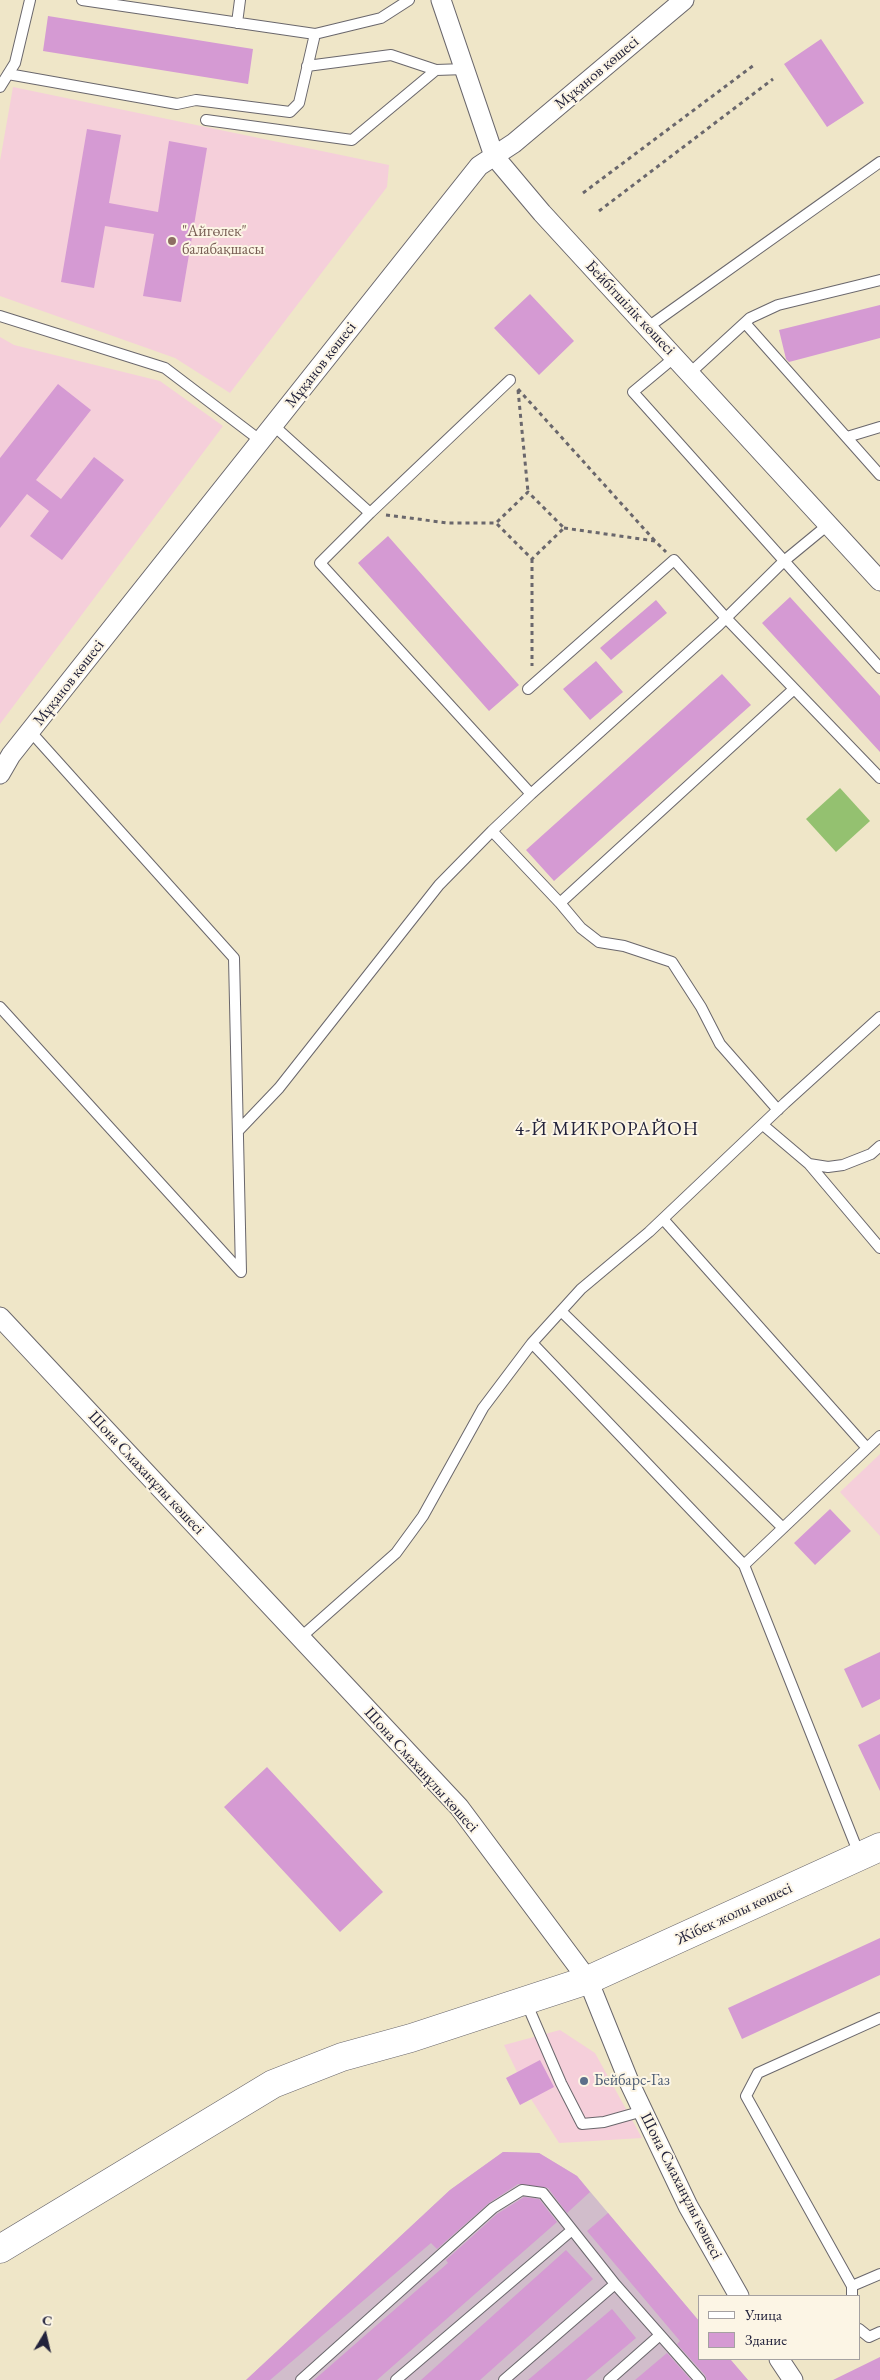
<!DOCTYPE html>
<meta charset="utf-8">
<style>
body{margin:0}
#map{position:relative;width:880px;height:2380px;overflow:hidden;background:#efe6c8;font-family:"EB Garamond",serif}
canvas{display:block}
.legend{position:absolute;left:698px;top:2295px;width:162px;height:65px;box-sizing:border-box;background:#fcf5e5;border:1px solid #a5a1a1;margin:0;padding:6px 9px;list-style:none;font-size:15px;color:#22223b}
.legend li{display:flex;align-items:center;gap:10px;height:25px}
.legend b{width:25px;border:1px solid #a5a1a1}
.north{position:absolute;left:20px;top:2310px;width:50px;height:50px;-webkit-text-stroke:4px #fcf5e5;paint-order:stroke;rotate:9deg;font-size:14px;font-weight:700;line-height:20px;text-align:center;color:#22223b}
.north::after{content:'';display:block;margin:auto;width:18px;height:22px;background:#22223b;clip-path:polygon(50% 0,100% 100%,50% 72%,0 100%)}
</style>
<div id="map">
<canvas width="880" height="2380"></canvas>
<ul class="legend">
<li><b style="height:6px;background:#fff"></b>Улица</li>
<li><b style="height:14px;background:#d59ad3"></b>Здание</li>
</ul>
<div class="north">С</div>
</div>
<script>
const ctx = document.querySelector('canvas').getContext('2d');
ctx.lineJoin = 'round';
function fillPath(path, color) {
  ctx.fillStyle = color;
  ctx.fill(path, 'evenodd');
}
function shape(rows) {
  const path = new Path2D();
  for (const r of rows) {
    path.moveTo(r[0], r[1]);
    for (let i = 2; i < r.length; i += 2) path.lineTo(r[i], r[i + 1]);
  }
  return path;
}
function stroke(path, color, width, dash) {
  ctx.strokeStyle = color;
  ctx.lineWidth = width;
  ctx.lineCap = dash ? 'butt' : 'round';
  ctx.setLineDash(dash || []);
  ctx.stroke(path);
}
function label(font, color, halo, rows, align = 'center') {
  ctx.font = font + ' "EB Garamond",serif';
  ctx.lineWidth = 4;
  ctx.setLineDash([]);
  ctx.textBaseline = 'middle';
  ctx.strokeStyle = halo;
  ctx.fillStyle = color;
  for (const [text, x, y, turn = 0] of rows) {
    ctx.save();
    ctx.translate(x, y);
    ctx.rotate((+turn || 0) * Math.PI / 180);
    ctx.textAlign = isNaN(turn) ? turn : align;
    if (halo) ctx.strokeText(text, 0, 0);
    ctx.fillText(text, 0, 0);
    ctx.restore();
  }
}
fillPath(shape([
 [13,87,389,165,387,187,230,393,175,358,0,296,0,161],
 [0,337,14,345,160,381,223,426,0,724],
 [880,1454,880,1536,840,1492],
 [560,2030,595,2053,642,2138,559,2143,531,2099,520,2105,506,2078,517,2072,504,2045]
]), '#f5cfda');
fillPath(shape([
 [503,2152,539,2153,577,2176,699,2321,699,2359,730,2359,748,2380,246,2380,450,2190]
]), '#d1bdcb');
fillPath(shape([
 [840,788,870,821,836,852,806,819]
]), '#94c170');
fillPath(shape([
 [48,16,253,49,248,84,43,51],
 [821,39,864,103,827,127,784,64],
 [87,129,121,135,109,203,158,212,169,141,207,148,181,302,143,296,154,234,105,226,94,288,61,282],
 [530,294,574,341,539,375,494,328],
 [880,305,880,338,789,362,786,359,779,330],
 [58,384,91,410,36,480,61,499,94,457,124,480,62,560,30,536,49,511,27,494,0,528,0,458],
 [388,536,519,685,489,711,358,563],
 [790,597,880,696,880,752,762,623],
 [656,600,667,613,611,660,600,648],
 [596,661,623,692,590,720,563,689],
 [722,674,751,705,554,881,526,850],
 [830,1509,851,1531,815,1565,794,1543],
 [880,1652,880,1699,862,1708,844,1669],
 [880,1734,880,1791,858,1745],
 [267,1767,383,1892,340,1932,224,1807],
 [880,1938,880,1975,742,2039,728,2008],
 [540,2060,554,2087,520,2105,506,2078],
 [503,2152,539,2153,577,2176,590,2192,567,2213,548,2188,518,2184,489,2203,437,2249,431,2243,270,2380,246,2380,450,2190],
 [524,2197,539,2199,557,2222,377,2380,314,2380,448,2263,446,2260,497,2214],
 [608,2213,699,2321,699,2359,730,2359,748,2380,707,2380,705,2375,677,2344,680,2341,587,2231],
 [566,2250,593,2279,480,2380,421,2380],
 [612,2309,636,2338,586,2380,528,2380],
 [667,2353,691,2380,635,2380],
 [880,2357,880,2380,833,2380]
]), '#d59ad3');
const service = shape([
 [82,0,315,34,381,18,409,0],
 [237,23,240,0],
 [307,66,391,55,436,70],
 [8,74,177,104,196,100,290,112,299,103,315,34],
 [0,87,15,63,30,0],
 [206,120,352,140,436,70,465,69],
 [0,316,165,368,261,441],
 [745,323,880,475],
 [648,327,880,162],
 [675,357,633,392,880,668],
 [690,373,750,318,778,305,880,280],
 [273,425,370,513,320,563,531,794,719,625,784,561,829,524],
 [847,437,880,427],
 [370,513,510,380],
 [528,689,674,560,726,618,880,778],
 [531,794,492,831,560,903,794,689],
 [560,903,581,928,599,942,624,946,672,962,701,1007,720,1044,778,1110],
 [0,1007,241,1272,234,958,30,731],
 [763,1125,809,1164,828,1167,843,1165,871,1154,880,1146],
 [238,1131,279,1088,439,885,492,831],
 [809,1164,880,1248],
 [663,1219,867,1448],
 [561,1311,783,1528],
 [532,1343,744,1565,880,1436],
 [744,1565,859,1854],
 [300,1638,396,1553,423,1516,483,1408,532,1343,581,1289,649,1232,785,1103,880,1017],
 [526,2002,561,2083,582,2124,604,2122,643,2111],
 [852,2286,880,2274],
 [852,2296,852,2286,746,2096,758,2073,880,2018],
 [859,2329,869,2337,880,2332],
 [301,2380,493,2208,522,2190,543,2193,615,2284,700,2380],
 [396,2380,572,2230],
 [504,2380,615,2284],
 [609,2380,660,2335]
]);
const minor = shape([
 [441,0,494,156,542,213,880,581],
 [0,774,11,755,479,166,514,143,684,0],
 [0,1317,459,1807,588,1980,630,2084,688,2206,739,2296],
 [779,2359,793,2380]
]);
const secondary = shape([
 [0,2249,273,2084,342,2057,411,2038,588,1980,880,1847]
]);
stroke(service, '#6a676c', 12);
stroke(minor, '#6a676c', 21);
stroke(secondary, '#6a676c', 29);
stroke(shape([
 [583,193,754,65],
 [599,211,773,79],
 [518,389,655,541],
 [518,390,528,492],
 [386,515,448,523,496,523,528,492,564,528,532,559,496,523],
 [564,528,655,541,666,552],
 [532,559,532,666]
]), '#6a676c', 3, [4, 4]);
stroke(service, '#fff', 10);
stroke(minor, '#fff', 19);
stroke(secondary, '#fff', 28);
for (const [x, y, r, color] of [
 [172,241,5,"#8d6e63"],
 [584,2081,5,"#5c6f8a"]
]) {
  const dot = new Path2D();
  dot.arc(x, y, r, 0, 2 * Math.PI);
  ctx.fillStyle = color;
  ctx.fill(dot);
  stroke(dot, '#fcf5e5', 2);
}
label('16px', '#22223b', '#fcf5e5', [
 ["Мұқанов көшесі",597,73,-40],
 ["Бейбітшілік көшесі",630,308,47],
 ["Мұқанов көшесі",321,365,-52],
 ["Мұқанов көшесі",69,683,-52],
 ["Шона Смаханұлы көшесі",146,1473,47],
 ["Шона Смаханұлы көшесі",421,1770,48],
 ["Жібек жолы көшесі",734,1914,-25],
 ["Шона Смаханұлы көшесі",681,2186,63]
]);
label('16px', '#785e54', '#fcf5e5', [
 ["\"Айгөлек\"",182,232],
 ["балабақшасы",182,250]
], 'left');
label('16px', '#4e5e75', '#fcf5e5', [
 ["Бейбарс-Газ",594,2081]
], 'left');
ctx.letterSpacing = '1px';
label('19px', '#22223b', '#fcf5e5', [
 ["4-Й МИКРОРАЙОН",607,1130]
]);
ctx.letterSpacing = '0px';
</script>
